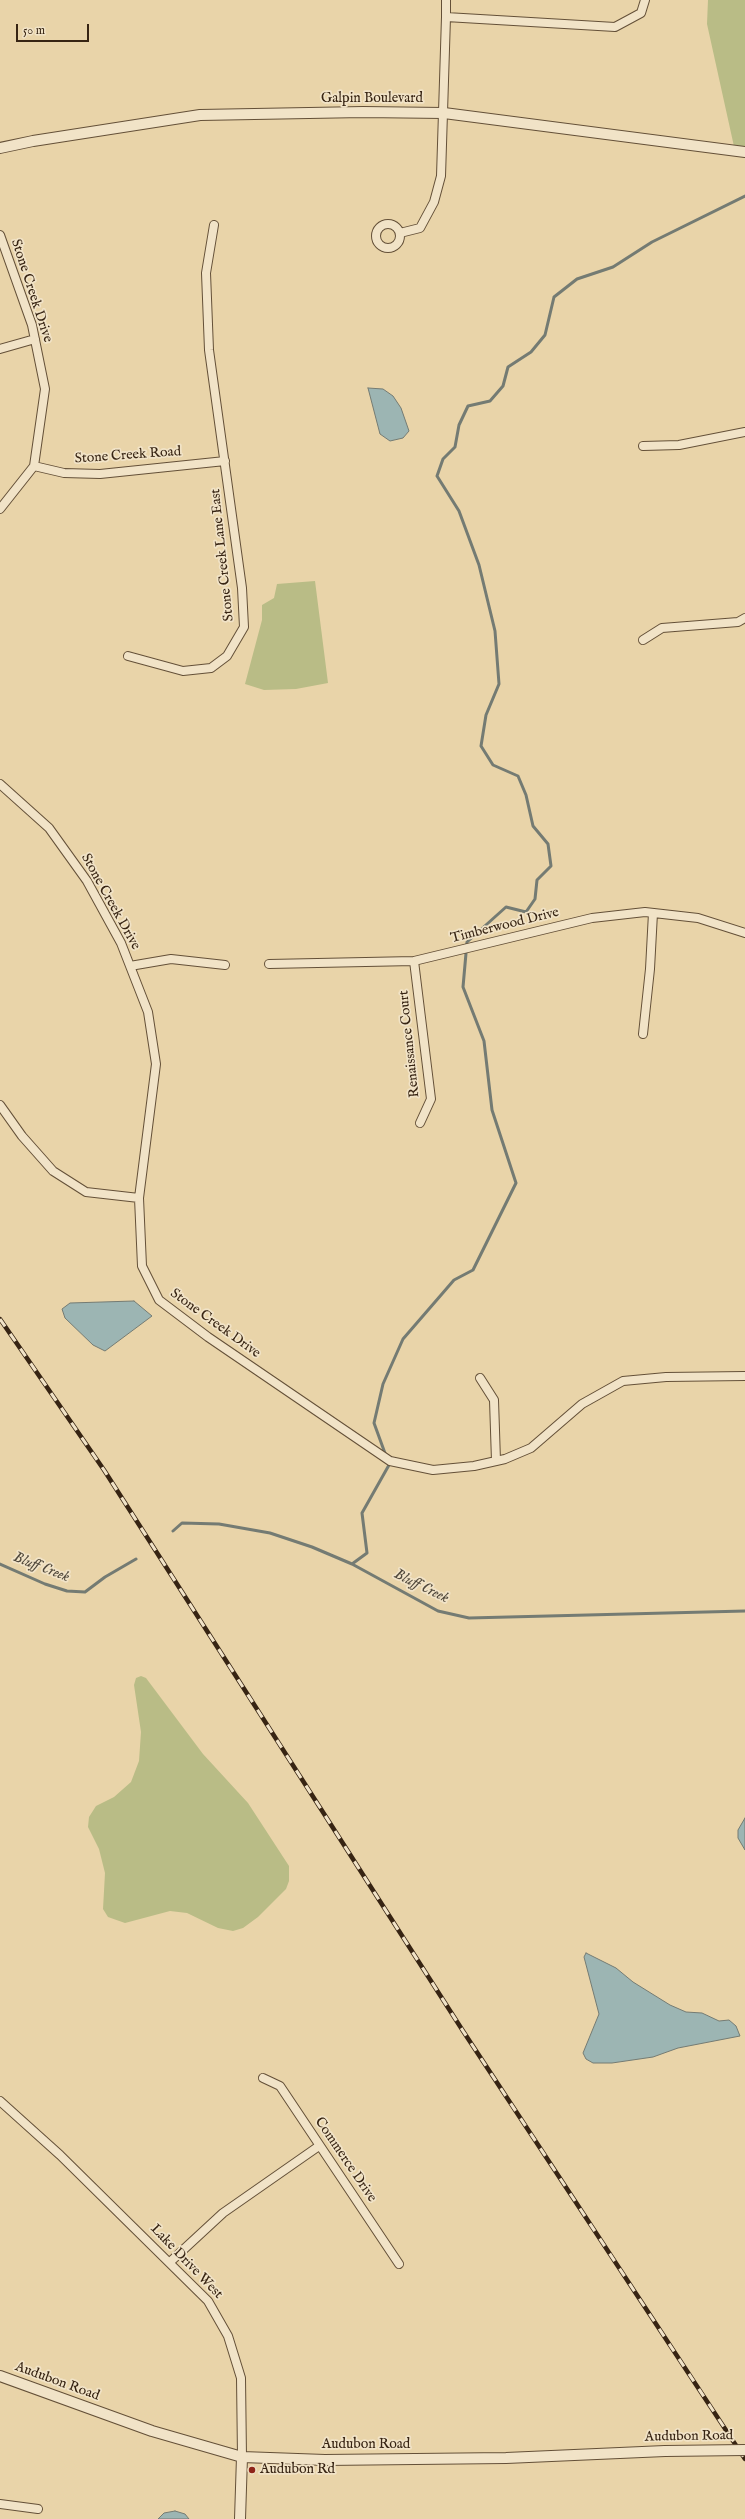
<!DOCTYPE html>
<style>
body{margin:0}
#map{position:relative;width:745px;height:2519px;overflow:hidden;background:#e9d4a9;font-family:"IM FELL English",serif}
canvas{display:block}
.scale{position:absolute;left:16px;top:24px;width:73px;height:18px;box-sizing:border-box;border:2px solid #372413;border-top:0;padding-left:5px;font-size:12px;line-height:14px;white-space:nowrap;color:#372413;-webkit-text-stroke:3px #f1e3c7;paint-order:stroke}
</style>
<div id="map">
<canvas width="745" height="2519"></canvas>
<div class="scale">50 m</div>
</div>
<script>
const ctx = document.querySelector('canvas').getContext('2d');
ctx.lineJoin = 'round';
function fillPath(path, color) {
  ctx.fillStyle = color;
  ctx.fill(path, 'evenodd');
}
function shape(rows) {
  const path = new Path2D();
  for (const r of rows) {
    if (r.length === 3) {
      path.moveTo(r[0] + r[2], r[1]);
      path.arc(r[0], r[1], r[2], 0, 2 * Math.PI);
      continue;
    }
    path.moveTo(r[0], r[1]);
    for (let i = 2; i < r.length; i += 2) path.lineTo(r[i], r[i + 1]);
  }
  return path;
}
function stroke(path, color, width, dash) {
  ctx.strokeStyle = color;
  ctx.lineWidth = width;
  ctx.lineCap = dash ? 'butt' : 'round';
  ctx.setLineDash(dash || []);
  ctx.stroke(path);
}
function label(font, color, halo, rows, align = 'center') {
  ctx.font = font + ' "IM FELL English",serif';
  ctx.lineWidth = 3.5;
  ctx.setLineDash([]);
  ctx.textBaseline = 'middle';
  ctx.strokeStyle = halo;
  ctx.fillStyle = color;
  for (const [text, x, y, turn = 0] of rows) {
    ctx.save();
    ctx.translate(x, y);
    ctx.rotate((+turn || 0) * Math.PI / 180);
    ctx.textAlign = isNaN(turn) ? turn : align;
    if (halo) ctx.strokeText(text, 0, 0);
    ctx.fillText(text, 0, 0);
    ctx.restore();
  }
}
fillPath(shape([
 [708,0,745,0,745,152,735,151,707,24],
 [315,581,328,683,296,689,264,690,245,684,262,620,262,605,274,598,277,584],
 [141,1676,146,1678,203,1754,248,1803,289,1866,289,1881,286,1889,258,1917,243,1928,233,1931,218,1928,187,1913,170,1911,125,1923,108,1917,103,1909,105,1873,99,1849,88,1827,89,1817,96,1806,114,1797,131,1782,139,1761,141,1732,134,1685,136,1678]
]), '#b9bc86');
const water = shape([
 [368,388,383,389,393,396,401,408,409,431,403,438,390,441,380,434,368,388],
 [134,1301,152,1316,105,1351,93,1345,65,1318,62,1309,70,1303,134,1301],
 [745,1818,745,1850,738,1838,738,1830,745,1818],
 [586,1953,616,1968,633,1982,670,2005,686,2012,702,2013,719,2021,729,2020,736,2026,740,2036,678,2048,653,2057,612,2063,593,2063,586,2059,583,2053,599,2014,584,1957,586,1953],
 [175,2511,185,2514,189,2519,158,2519,164,2513,175,2511]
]);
fillPath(water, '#9cb5b3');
stroke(water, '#747b73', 1);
stroke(shape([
 [386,1456,374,1423,383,1384,403,1339,454,1280,473,1270,516,1183,492,1110,484,1041,463,987,467,942,506,907,526,912,535,899,537,880,551,866,548,844,533,826,526,795,518,776,493,765,481,746,486,715,499,684,495,631,479,565,459,511,437,476,443,459,455,447,459,425,468,406,490,401,503,386,508,367,531,352,545,335,554,297,577,279,613,267,652,242,745,196],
 [173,1531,182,1523,219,1524,270,1533,312,1547,352,1564,438,1611,469,1618,745,1611],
 [0,1564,45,1584,67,1591,85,1592,105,1577,136,1559],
 [352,1564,367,1553,362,1513,389,1465,388,1461]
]), '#747b73', 3);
const minor = shape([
 [446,0,446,17,615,27,641,13,645,0],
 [388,236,12],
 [400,233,420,228,434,202,441,176,446,17],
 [0,235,32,325,45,389,34,466,0,509],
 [0,349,35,339],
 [643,446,679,445,745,432],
 [34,466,64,473,100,474,225,461],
 [643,640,662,628,738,622,745,618],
 [128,656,183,671,211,668,227,656,244,627,242,588,209,350,206,273,214,225],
 [0,784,49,828,87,881,121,943,148,1012,156,1064,139,1198,142,1266,159,1300,208,1337,390,1461,433,1470,474,1466,505,1459,531,1448,582,1404,623,1381,666,1377,745,1376],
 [414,961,431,1099,420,1123],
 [269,964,414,961,592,918,645,912,698,918,745,933],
 [130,966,171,959,225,965],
 [643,1034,650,969,653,913],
 [0,1105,22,1136,53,1171,86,1192,139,1198],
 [480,1378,494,1400,496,1461],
 [263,2078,280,2086,399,2264],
 [0,2101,60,2155,208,2301,228,2336,241,2378,242,2457],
 [170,2262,223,2213,319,2146],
 [0,2504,38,2509]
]);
const tertiary = shape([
 [0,148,33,141,200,115,363,112,444,113,745,152],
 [0,2376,152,2431,242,2457,325,2460,506,2458,665,2451],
 [240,2519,242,2457]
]);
stroke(minor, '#645038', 10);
stroke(tertiary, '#645038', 12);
stroke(minor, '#f1e3c7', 8);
stroke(tertiary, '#f1e3c7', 10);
const rail = shape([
 [0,1319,104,1470,463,2031,745,2459]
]);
stroke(rail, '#372413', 4.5);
stroke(rail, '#f1e3c7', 3, [9]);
const tertiaryBridge = shape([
 [665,2451,745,2450]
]);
stroke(tertiaryBridge, '#645038', 12, []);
stroke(tertiaryBridge, '#f1e3c7', 10);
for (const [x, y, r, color] of [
 [252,2470,4,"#8f2418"]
]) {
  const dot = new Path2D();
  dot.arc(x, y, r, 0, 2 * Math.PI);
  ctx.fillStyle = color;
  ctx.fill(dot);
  stroke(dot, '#f1e3c7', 1.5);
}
label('14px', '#372413', '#f1e3c7', [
 ["Galpin Boulevard",372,99],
 ["Stone Creek Drive",31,291,72],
 ["Stone Creek Road",128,456,-4],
 ["Stone Creek Lane East",223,555,-96],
 ["Stone Creek Drive",110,902,61],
 ["Timberwood Drive",505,926,-14],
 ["Renaissance Court",410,1044,-96],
 ["Stone Creek Drive",215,1324,36],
 ["Commerce Drive",345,2160,56],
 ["Lake Drive West",186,2262,46],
 ["Audubon Road",57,2382,20],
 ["Audubon Road",689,2437,-1],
 ["Audubon Road",366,2445]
]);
label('14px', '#372413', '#f1e3c7', [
 ["Audubon Rd",260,2470]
], 'left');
label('italic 15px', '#50483b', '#f1e3c7', [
 ["Bluff Creek",41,1568,21],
 ["Bluff Creek",421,1587,26]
]);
</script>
